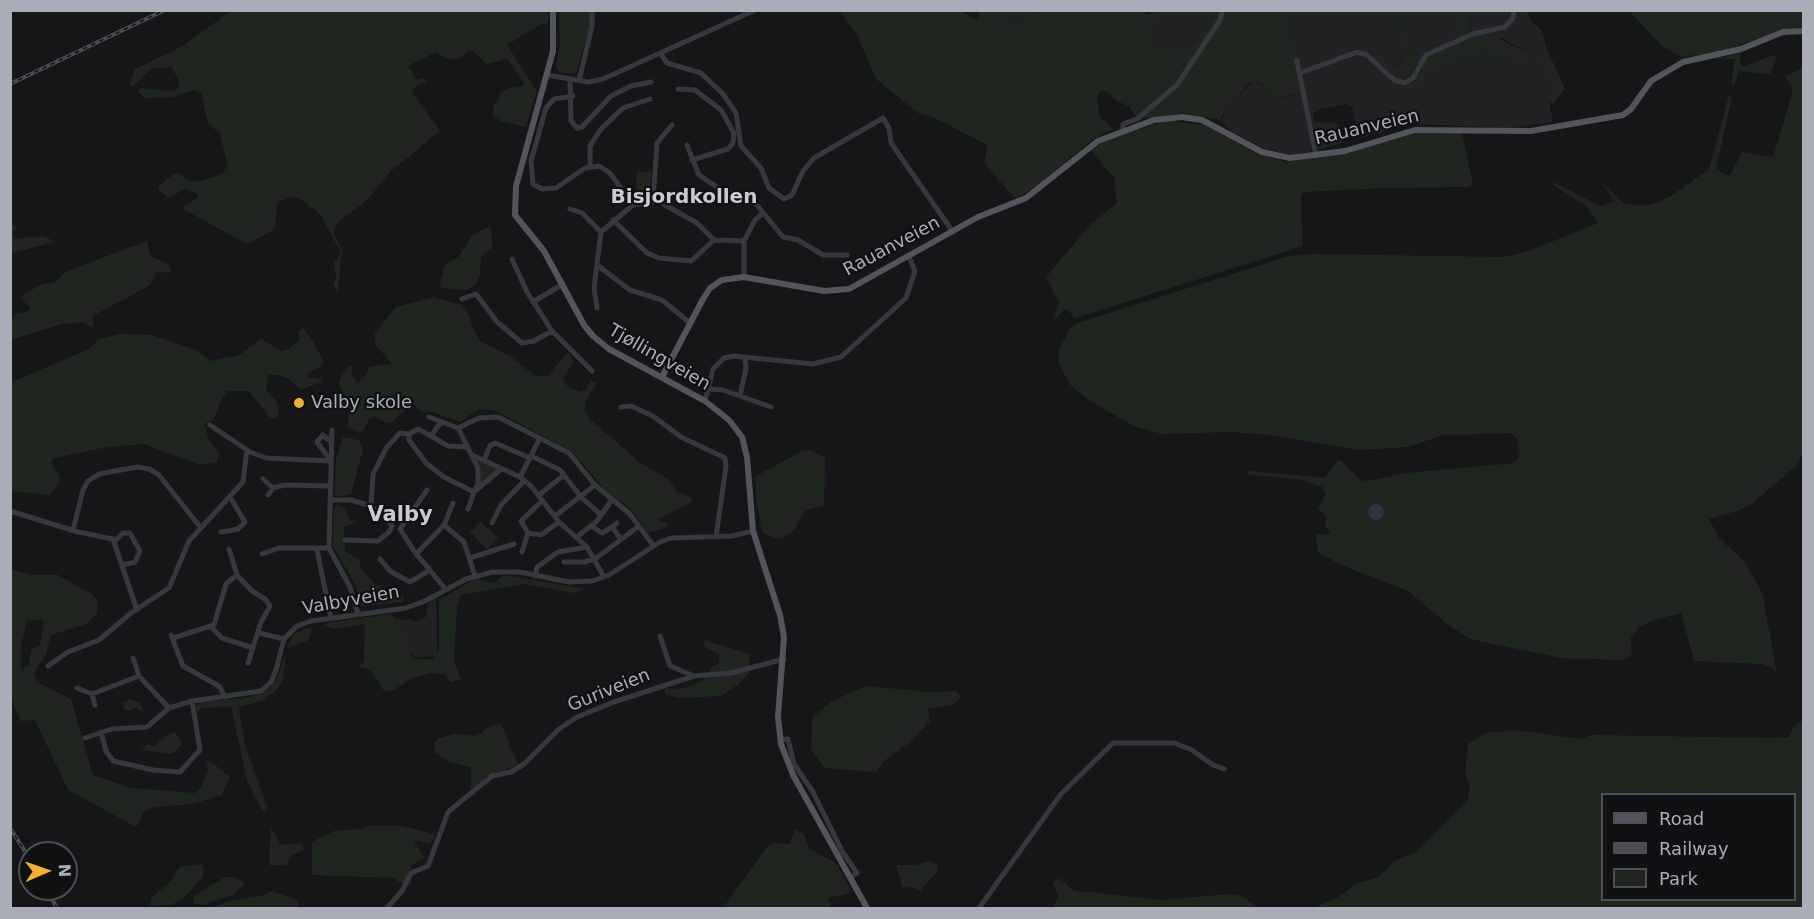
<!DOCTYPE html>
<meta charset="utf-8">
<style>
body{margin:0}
#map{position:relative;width:1814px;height:919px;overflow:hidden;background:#161618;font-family:"DejaVu Sans",sans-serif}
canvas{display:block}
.frame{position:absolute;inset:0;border:12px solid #a8adb8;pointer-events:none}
.legend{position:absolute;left:1601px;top:793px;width:195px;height:108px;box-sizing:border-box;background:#111113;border:2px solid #4d4f55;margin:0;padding:8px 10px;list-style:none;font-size:18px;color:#a8adb8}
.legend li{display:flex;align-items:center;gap:12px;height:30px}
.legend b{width:30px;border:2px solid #4d4f55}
.north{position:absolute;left:18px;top:841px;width:60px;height:60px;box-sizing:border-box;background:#111113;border:2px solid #4d4f55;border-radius:50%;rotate:88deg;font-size:16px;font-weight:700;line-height:24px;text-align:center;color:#a8adb8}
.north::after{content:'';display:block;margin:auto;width:21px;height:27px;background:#f2b134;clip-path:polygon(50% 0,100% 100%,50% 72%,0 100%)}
</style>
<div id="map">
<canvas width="1814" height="919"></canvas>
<div class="frame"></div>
<ul class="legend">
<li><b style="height:8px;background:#53555c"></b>Road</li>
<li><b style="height:8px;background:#4a4c52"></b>Railway</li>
<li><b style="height:16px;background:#1e261f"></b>Park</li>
</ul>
<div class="north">N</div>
</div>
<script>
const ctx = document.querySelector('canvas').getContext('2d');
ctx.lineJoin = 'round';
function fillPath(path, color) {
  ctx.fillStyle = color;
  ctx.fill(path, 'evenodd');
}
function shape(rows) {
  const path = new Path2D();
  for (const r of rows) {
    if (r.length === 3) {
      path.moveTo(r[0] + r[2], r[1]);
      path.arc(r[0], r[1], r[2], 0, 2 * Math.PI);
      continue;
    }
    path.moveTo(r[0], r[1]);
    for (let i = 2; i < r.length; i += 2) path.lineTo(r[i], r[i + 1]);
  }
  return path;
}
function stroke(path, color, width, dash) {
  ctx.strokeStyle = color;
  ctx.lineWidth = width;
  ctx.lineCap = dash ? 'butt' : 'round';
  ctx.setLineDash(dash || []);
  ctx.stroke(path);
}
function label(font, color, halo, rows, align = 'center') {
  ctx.font = font + ' "DejaVu Sans",sans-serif';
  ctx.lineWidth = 4.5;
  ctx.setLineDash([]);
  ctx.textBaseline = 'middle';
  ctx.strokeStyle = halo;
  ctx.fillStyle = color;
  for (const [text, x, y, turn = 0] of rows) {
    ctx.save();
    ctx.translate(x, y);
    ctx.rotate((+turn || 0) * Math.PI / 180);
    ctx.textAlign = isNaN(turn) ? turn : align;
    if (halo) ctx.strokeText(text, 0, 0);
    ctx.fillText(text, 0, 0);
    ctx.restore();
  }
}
fillPath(shape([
 [1006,11,1041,11,1017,22,1007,19],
 [1165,11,1216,11,1193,44,1173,50,1155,45,1150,40,1150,32,1160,24],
 [1291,11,1391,11,1401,44,1403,61,1397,67,1383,65,1414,71,1416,59,1400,11,1451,11,1454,17,1472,28,1466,11,1528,11,1530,20,1542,31,1547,49,1541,51,1555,89,1549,102,1553,122,1506,128,1412,124,1364,137,1357,133,1352,106,1346,104,1320,109,1313,114,1315,122,1336,123,1341,127,1341,144,1295,155,1267,150,1229,130,1222,120,1226,108,1254,81,1267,87,1270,101,1273,95,1281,98,1296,95,1289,27],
 [1502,38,1529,54,1512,60,1494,54,1476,55,1430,75,1419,90,1405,94,1405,87,1417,80,1421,70],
 [436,599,437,656,415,657,398,641,393,619,412,620,414,622,425,618,428,603]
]), '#222225');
fillPath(shape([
 [1141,10,1148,15,1158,11,1165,11,1160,24,1150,32,1150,40,1155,45,1173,50,1193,44,1216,11,1291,11,1289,27,1300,92,1281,98,1273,95,1269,101,1267,87,1257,81,1251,82,1226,108,1220,120,1184,113,1148,118,1136,116,1128,106,1117,101,1107,92,1101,91,1097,96,1100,117,1114,128,1092,140,1041,183,1018,198,1013,196,984,163,987,149,985,144,935,118,918,113,876,79,856,33,840,11,961,11,977,20,980,16,977,11,1006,11,1007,19,1017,22,1041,11],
 [231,11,548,10,549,17,547,24,541,24,507,45,537,91,526,127,500,121,493,115,493,107,501,93,508,88,522,86,524,83,507,59,487,64,472,51,467,51,459,59,445,58,436,52,408,66,417,80,425,78,426,82,413,88,412,92,440,131,391,171,368,199,335,225,334,233,342,249,338,292,333,285,336,278,334,262,340,255,340,251,320,214,299,198,292,197,278,202,274,230,247,244,185,210,184,206,198,198,197,193,184,189,169,198,159,191,158,186,177,172,188,181,198,182,222,174,228,165,220,134,208,123,201,93,194,90,172,97,144,98,138,91,141,88,173,91,177,89,179,80,171,67,151,69,132,87,130,83,135,69,181,47],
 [559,11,616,11,594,12,576,73,560,73,556,68,560,42],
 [1391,11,1400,11,1416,59,1414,71,1404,80,1398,79,1383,65,1398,67,1403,61,1401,44],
 [1451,11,1466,11,1472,30,1460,34],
 [1629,11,1803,11,1803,27,1782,30,1720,52,1681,57,1661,45],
 [1493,36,1529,54,1527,62,1524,64,1494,54,1476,55,1430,75,1419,90,1410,93,1403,93,1405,87,1417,80,1427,59,1432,55,1478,38],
 [1547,49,1565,89,1553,104,1549,102,1554,86,1543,72,1537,56,1538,52],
 [1740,53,1740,64,1744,67,1770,56,1774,55,1777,58,1770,74,1739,71,1735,84,1731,85,1735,59,1714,59],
 [1803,67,1803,452,1796,466,1754,502,1740,510,1709,519,1719,538,1745,562,1763,595,1777,676,1772,668,1763,664,1694,661,1681,613,1651,621,1640,627,1631,636,1632,654,1624,660,1561,658,1470,639,1447,624,1408,591,1341,565,1318,552,1316,535,1328,534,1330,531,1325,526,1327,517,1318,508,1326,494,1322,487,1302,480,1246,474,1248,471,1325,478,1339,459,1361,480,1368,481,1406,473,1515,463,1520,455,1517,439,1511,433,1443,435,1408,447,1358,450,1272,435,1231,432,1162,434,1133,426,1091,401,1071,386,1059,364,1058,351,1070,329,1078,323,1289,256,1313,254,1505,257,1531,250,1598,223,1586,206,1553,185,1554,182,1600,206,1614,202,1601,181,1623,203,1644,206,1654,204,1671,196,1709,169,1729,95,1732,99,1716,168,1725,175,1730,175,1742,152,1773,157,1792,94,1791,86,1785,77],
 [1166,121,1205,125,1255,153,1287,162,1349,153,1407,134,1462,133,1473,184,1468,187,1385,188,1303,192,1301,197,1303,246,1075,318,1068,310,1064,310,1053,321,1059,303,1046,277,1090,225,1117,203,1114,178,1091,150,1108,139],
 [637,171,651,172,650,193,636,193],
 [10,223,17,227,12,233,16,239,44,236,55,242,11,253],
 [485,228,491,228,492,248,481,257,480,274,476,284,468,290,441,288,440,282,445,265,458,257,472,236],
 [147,241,151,256,169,265,171,272,155,273,151,284,143,289,93,316,93,328,84,322,62,324,11,340,11,322,17,313,27,312,31,308,22,300,23,295,40,285,55,282,67,271],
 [433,297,461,305,470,316,472,327,480,341,510,356,534,375,547,377,565,355,569,354,573,362,563,379,568,387,580,392,585,390,591,380,596,383,585,403,585,411,590,419,639,462,668,479,677,491,692,498,692,502,659,519,660,522,669,523,665,528,648,533,631,509,604,489,573,452,494,410,479,409,460,422,432,412,422,412,412,404,392,422,387,423,374,416,369,419,363,431,357,432,348,427,349,403,339,384,341,376,349,366,352,367,352,376,357,383,366,375,369,367,392,364,375,344,375,333,396,307],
 [303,328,313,341,323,360,322,365,307,375,309,378,321,379,321,382,301,390,289,379,278,375,268,375,266,390,278,403,279,409,278,416,274,419,270,418,249,391,227,391,221,400,214,419,205,424,208,438,219,453,217,462,200,465,144,444,102,448,54,458,51,463,60,476,59,484,49,495,11,491,10,384,14,381,89,349,99,339,121,334,152,335,196,350,211,361,239,355,261,339,281,351,288,349,299,340,298,333],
 [343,437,359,440,363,449,351,494,338,497,335,494,336,459],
 [812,450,825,458,824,506,806,510,794,530,786,536,779,539,762,533,756,495,756,476,802,451],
 [477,460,498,469,480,486],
 [337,504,344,508,350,520,359,521,344,527,345,551,359,559,361,569,376,585,404,596,403,602,361,606,355,584,333,546,334,509],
 [481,522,498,538,487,549,470,532],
 [10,569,32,575,58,575,93,595,98,602,97,613,86,624,51,635,46,654,34,673,37,682,71,699,93,775,131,788,195,793,201,788,208,771,207,762,210,761,230,777,222,795,192,804,154,807,143,812,138,825,134,826,68,790,35,720,20,721,11,697],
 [41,619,44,622,40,645,31,650,29,665,21,670,21,647,27,621],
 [504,575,586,589,573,593,525,584,461,595,457,607,454,661,461,679,451,682,445,674,432,673,412,678,394,690,384,691,370,670,359,667,364,661,365,624,338,629,324,626,327,623,391,614,400,625,411,656,417,660,433,659,439,649,439,600,471,581,478,579,493,583],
 [308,628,312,629,309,640,287,648,294,634],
 [705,640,750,654,749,673,739,684,721,696,679,698,665,694,665,688,677,689,694,685,705,678,711,668,719,664,719,654,704,647],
 [286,653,283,679,278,688,263,701,241,706,239,709,245,744,267,808,265,811,262,810,247,781,231,706,202,708,198,712,196,707,200,702,246,698,266,691,276,681],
 [867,686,929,692,956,691,961,698,953,705,928,709,930,721,910,742,884,761,876,772,825,768,811,750,812,724,814,716,832,701],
 [129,699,140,702,144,713,135,707,130,711,124,709,123,703],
 [1803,720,1803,908,1313,908,1337,898,1357,883,1377,878,1395,861,1416,852,1460,808,1468,799,1470,788,1465,772,1468,744,1486,733,1515,730,1581,739,1591,735,1774,738,1789,737,1793,727],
 [1602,794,1794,794,1794,900,1602,900],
 [501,724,518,765,487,776,474,788,471,788,471,767,448,762,435,752,434,743,439,738,454,734,476,736,492,725],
 [175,732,182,744,172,754,141,750,148,744,155,746,164,737],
 [367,826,402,826,434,834,434,839,429,844,419,841,414,842,425,858,411,865,411,884,403,885,394,878,312,875,312,842,334,831,361,829],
 [271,828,281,845,302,843,303,846,303,850,292,855,286,865,269,865],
 [795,830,804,834,809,849,836,863,850,888,849,893,829,898,831,908,723,908,766,848,774,843,789,844],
 [929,861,937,864,938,871,920,891,912,887,903,888,896,865,916,865],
 [202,864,204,869,202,878,182,900,170,905,150,906,151,898,172,880,179,867],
 [225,877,233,877,243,881,244,885,233,895,202,905,193,903,194,896],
 [1059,878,1071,889,1079,891,1162,900,1230,894,1242,896,1258,908,1053,908,1058,896,1053,882],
 [271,891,298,900,298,908,211,908,233,900,265,895]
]), '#1e261f');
fillPath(shape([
 [1376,512,8]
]), '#2c353c');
stroke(shape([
 [661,54,667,63,701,73,723,94,736,113,741,146,761,168,769,188,784,199,792,195,803,171,814,158,883,118,889,128,891,143,953,232],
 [1297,61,1316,156],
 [1300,73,1357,52,1367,55,1394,80,1405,83,1413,78,1426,55,1473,34,1505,27,1512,19,1515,10],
 [547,75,588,82,603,79,755,10],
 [570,80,571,121,577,128,582,127,611,96,631,86,651,82],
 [579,81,592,26,592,10],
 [678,89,695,90,721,110,734,133,733,143,728,149,692,160],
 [573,96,554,99,546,108,531,161,533,184,542,189,556,188,585,168,599,166,610,173,633,205],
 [1123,131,1123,124,1137,119,1177,85,1220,20,1223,10],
 [687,145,699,175,723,191,752,199,783,237,798,240,823,255,847,255],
 [590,166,590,146,601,129,623,108,650,99],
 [653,201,657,143,672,125],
 [570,209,582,213,601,232],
 [613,220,647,253,659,258,691,261,714,240],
 [512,259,527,292,552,331],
 [597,265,630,290,662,300,690,323],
 [744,277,744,241,755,220,763,213],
 [462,299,476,294,497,322,522,343,534,341,552,331,592,371],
 [533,302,563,284],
 [597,308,594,288,601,232,633,205,658,201,697,223,714,240,744,241],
 [709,389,723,390,771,407],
 [740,396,746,368,745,357],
 [705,401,713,369,724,358,734,356,813,364,841,357,906,298,915,271,909,257],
 [621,407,631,406,653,416,681,437,725,458,726,466,716,537],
 [210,425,250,452,266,458,331,461],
 [458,428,479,418,498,417,569,453,595,485,629,513,653,545],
 [332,430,329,548,350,587,358,614],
 [409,434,409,440,426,463,444,477,474,492,478,484,478,468,458,428,429,417],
 [409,434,418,429,431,436,441,422],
 [431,436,448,446,466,447],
 [331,442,323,435,317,442,331,461],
 [472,455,520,477,531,486,559,522,587,547,604,577],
 [531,456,560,470,581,497,601,515],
 [484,460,490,446,495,443,530,458],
 [520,477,539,440],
 [263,479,273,488],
 [427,490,400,529,416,554,430,570],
 [268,495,273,488,284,485,330,486],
 [539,495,564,475],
 [330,500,351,500,371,506,383,514,392,526,390,531,378,541,345,540],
 [371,506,373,474,387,447,400,433,409,434],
 [468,509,474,492,501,469],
 [10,511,78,532,113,539,137,610],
 [555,516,595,485],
 [492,523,501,505,524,481],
 [617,523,612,527,621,539],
 [444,525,464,542,475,576],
 [591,526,602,533,612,527],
 [73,530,83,490,88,481,99,474,137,467,149,469,159,475,201,528],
 [221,532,238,529,245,522,230,497],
 [528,533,521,521,542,501],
 [528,533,541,535,559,522],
 [578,536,597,521,611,501],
 [115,541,123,533,130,533,140,551,135,562,123,565],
 [317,550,330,614],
 [522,552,528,533],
 [262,554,279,548,329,548],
 [416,554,444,525,453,503],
 [470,558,514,544],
 [380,559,390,571,410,582,430,570,446,590],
 [564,562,584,562,595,559,639,526],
 [237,575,252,591,265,599,270,606,261,622,248,663],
 [535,576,537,567,558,552,587,547],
 [211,627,222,638,253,648],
 [259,633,284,639],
 [171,635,183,666,219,686,225,697],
 [660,636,670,666,694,676],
 [173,638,214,625,226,584,237,575,229,549],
 [133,658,139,676,169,708],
 [48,666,68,652,99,640,131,613,169,588,189,541,243,482,247,450],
 [77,688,92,694,139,676],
 [92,694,95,705],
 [101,732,106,751,113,761,153,770,180,772,200,750,192,701],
 [85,738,112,729,147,727,169,708,192,701,261,691,271,682,276,670,284,639,297,626,311,621,406,608,425,601,466,579,493,572,520,572,569,582,592,581,609,575,660,542,671,538,732,536,753,531],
 [780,740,788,739,794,764,813,792,842,851,857,873,851,877],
 [387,908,402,891,411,873,428,866,448,812,492,776,511,772,524,764,559,729,577,717,614,702,694,676,731,673,784,659],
 [979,908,1061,794,1113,743,1174,743,1192,750,1213,765,1224,769]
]), '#37383d', 5);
stroke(shape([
 [553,10,553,51,516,186,515,215,544,251,584,325,593,336,609,349,705,401,729,420,742,437,747,457,753,531,780,615,784,637,778,717,781,744,793,775,867,908],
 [662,377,703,299,710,288,722,280,744,277,824,291,849,289,978,217,1026,198,1098,141,1154,120,1182,117,1202,120,1262,152,1290,158,1345,151,1415,130,1531,131,1623,115,1631,109,1651,81,1683,62,1741,49,1783,32,1804,31]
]), '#53555c', 6);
const rail = shape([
 [10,84,165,10],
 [10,828,30,859],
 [46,889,57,908]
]);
stroke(rail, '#4a4c52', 4);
stroke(rail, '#111113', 1.5, [4.5]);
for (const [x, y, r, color] of [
 [299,403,6,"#f2b134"]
]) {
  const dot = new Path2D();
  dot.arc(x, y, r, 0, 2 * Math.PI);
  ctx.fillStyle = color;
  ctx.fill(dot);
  stroke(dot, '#111113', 2);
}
label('18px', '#a8adb8', '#111113', [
 ["Rauanveien",1367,128,-13],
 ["Rauanveien",892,247,-28],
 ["Tjøllingveien",659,358,30],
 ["Valbyveien",351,601,-10],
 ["Guriveien",609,691,-22]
]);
label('18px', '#a8adb8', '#111113', [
 ["Valby skole",311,403]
], 'left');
label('bold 20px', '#c9ccd4', '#111113', [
 ["Bisjordkollen",684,198]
]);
label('bold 21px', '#c9ccd4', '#111113', [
 ["Valby",400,516]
]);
</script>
